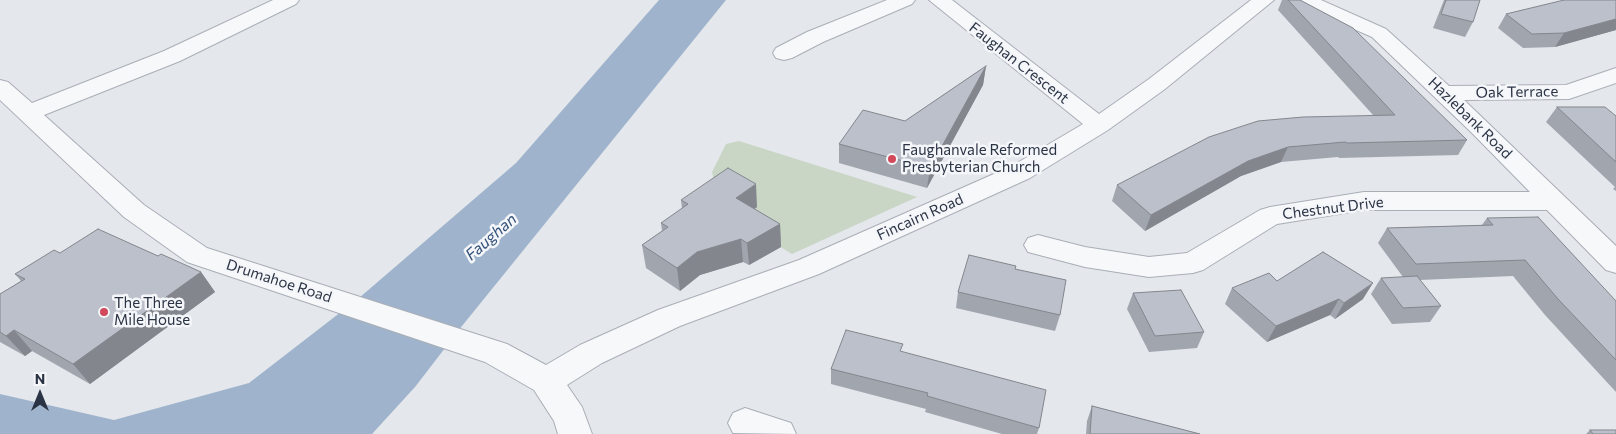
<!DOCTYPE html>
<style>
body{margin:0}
#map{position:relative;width:1616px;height:434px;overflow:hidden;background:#e4e7ec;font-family:Commissioner,sans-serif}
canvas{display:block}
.north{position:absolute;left:15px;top:369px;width:50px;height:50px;-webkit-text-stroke:4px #f4f6f9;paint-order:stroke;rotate:0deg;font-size:14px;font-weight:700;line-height:20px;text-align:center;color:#2b3445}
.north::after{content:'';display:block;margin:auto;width:18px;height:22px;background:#2b3445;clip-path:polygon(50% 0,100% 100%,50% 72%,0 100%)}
</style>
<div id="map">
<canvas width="1616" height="434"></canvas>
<div class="north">N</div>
</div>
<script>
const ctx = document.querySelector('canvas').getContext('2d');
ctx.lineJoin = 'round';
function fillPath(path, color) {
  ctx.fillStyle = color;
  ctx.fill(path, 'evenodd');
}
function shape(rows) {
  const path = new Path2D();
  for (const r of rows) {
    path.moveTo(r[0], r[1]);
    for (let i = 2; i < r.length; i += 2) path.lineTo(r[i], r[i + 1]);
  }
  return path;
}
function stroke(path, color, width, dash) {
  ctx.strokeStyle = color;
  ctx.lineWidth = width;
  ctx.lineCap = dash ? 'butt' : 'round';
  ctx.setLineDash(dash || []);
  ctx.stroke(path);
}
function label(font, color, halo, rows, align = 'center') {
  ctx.font = font + ' Commissioner,sans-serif';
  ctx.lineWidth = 5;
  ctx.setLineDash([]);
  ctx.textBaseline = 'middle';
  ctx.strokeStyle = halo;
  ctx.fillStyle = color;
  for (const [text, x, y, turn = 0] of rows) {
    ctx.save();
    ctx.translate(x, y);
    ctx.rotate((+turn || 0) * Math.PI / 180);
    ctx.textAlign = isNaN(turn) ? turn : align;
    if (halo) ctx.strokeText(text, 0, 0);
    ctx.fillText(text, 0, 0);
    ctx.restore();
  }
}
fillPath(shape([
 [739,141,917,197,792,254,738,221,756,207,718,198,712,172,726,144]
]), '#c9d6c5');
fillPath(shape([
 [659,0,726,0,462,326,415,387,372,434,0,434,0,394,114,420,249,383,359,298,516,163]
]), '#9fb4cc');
const minor = shape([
 [273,0,299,0,296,4,180,61,44,115,144,205,207,248,507,344,546,365,580,345,658,310,799,260,1012,166,1083,124,929,0,952,0,1099,114,1149,79,1251,0,1274,0,1165,89,1108,130,1030,178,819,274,680,326,602,363,567,385,582,407,592,434,558,434,554,421,534,390,485,362,187,262,124,217,0,100,0,80,8,82,32,103,164,51,273,0],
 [887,0,915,0,912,4,823,42,792,58,784,60,776,58,773,53,776,48,807,32,887,0],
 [1294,0,1321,0,1386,29,1449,86,1566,85,1616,68,1616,83,1569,99,1464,100,1616,246,1616,273,1606,270,1547,210,1364,210,1277,224,1203,270,1193,273,1149,277,1085,267,1028,252,1024,245,1028,238,1038,235,1085,247,1149,257,1187,253,1260,210,1270,207,1364,192,1530,192,1472,133,1372,37,1297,4,1294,0],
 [745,408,791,423,796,434,733,433,728,423,733,413,745,408]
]);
stroke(minor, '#a9aeb7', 2);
fillPath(minor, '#f7f8fa');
fillPath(shape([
 [1282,0,1300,0,1467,140,1458,155,1339,158,1338,157,1281,162,1241,176,1145,231,1112,201,1117,185,1373,115,1278,10],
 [1444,0,1480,0,1473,22,1465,37,1433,28],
 [1616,0,1616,30,1555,47,1523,48,1498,28,1506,14],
 [986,66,983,85,927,188,839,163,839,144,905,121],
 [1557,107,1616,116,1616,191,1613,189,1615,187,1546,122],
 [681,200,757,207,754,209,780,224,781,247,749,265,743,262,700,275,680,291,646,268,642,245,662,231,661,223,682,209],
 [1487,218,1616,301,1616,392,1545,315,1513,276,1420,280,1441,306,1430,322,1392,324,1371,294,1381,278,1403,277,1378,243,1387,228,1482,225],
 [60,253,158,256,201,272,215,292,90,384,32,351,25,356,0,342,0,294,21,281,15,274],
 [1015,269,1060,315,1055,331,956,308,958,292],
 [1277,281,1363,299,1335,319,1330,315,1267,342,1225,304,1232,288],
 [1133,293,1204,332,1197,348,1149,352,1127,309],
 [902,352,1039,428,1037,434,1002,434,925,412,926,409,831,384,831,369],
 [1092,406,1200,434,1086,434,1087,421],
 [1590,430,1616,434,1586,434]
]), '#a1a5ae');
fillPath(shape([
 [1616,19,1616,30,1555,47,1564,33],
 [986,66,983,85,927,188,930,168],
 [1288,147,1281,162,1241,176,1145,231,1151,215,1248,161],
 [756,184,757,207,738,221,736,198],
 [780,224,781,247,749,265,747,243],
 [741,239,743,262,700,275,680,291,677,268,697,252],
 [201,272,215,292,90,384,73,364],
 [1373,283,1363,299,1335,319,1344,303],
 [1339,299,1330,315,1267,342,1276,326],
 [14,330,32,351,25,356,6,336]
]), '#83868d');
const building = shape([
 [1288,0,1300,0,1353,28,1467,140,1347,143,1345,142,1288,147,1248,161,1151,215,1117,185,1209,137,1258,121,1303,117,1395,115,1288,0],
 [1446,0,1480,0,1473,22,1441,14,1446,0],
 [1564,0,1616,0,1616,19,1564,33,1532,34,1506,14,1564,0],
 [986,66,930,168,839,144,863,110,905,121,986,66],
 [1557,107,1605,107,1616,116,1616,162,1557,107],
 [728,168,756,184,736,198,780,224,747,243,741,239,697,252,677,268,642,245,668,227,661,223,688,204,681,200,728,168],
 [1538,217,1616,301,1616,360,1558,299,1525,260,1416,264,1387,228,1493,225,1487,218,1538,217],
 [98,229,158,256,161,254,201,272,73,364,14,330,6,336,0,332,0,294,25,279,15,274,54,250,60,253,98,229],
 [1323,252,1373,283,1344,303,1339,299,1276,326,1232,288,1269,273,1277,281,1323,252],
 [969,255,1016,266,1015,269,1066,280,1060,315,958,292,969,255],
 [1417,276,1441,306,1403,308,1381,278,1417,276],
 [1181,290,1204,332,1155,336,1133,293,1181,290],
 [846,330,903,344,900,351,1046,390,1039,428,927,396,928,393,831,369,846,330],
 [1092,406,1200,434,1090,434,1092,406],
 [1590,430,1616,430,1616,434,1593,434,1590,430]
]);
fillPath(building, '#bbc0ca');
stroke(building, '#83868d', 1);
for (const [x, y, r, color] of [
 [892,159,5,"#d1495b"],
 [104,312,5,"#d1495b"]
]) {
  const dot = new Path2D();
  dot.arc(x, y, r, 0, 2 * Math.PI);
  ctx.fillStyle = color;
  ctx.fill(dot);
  stroke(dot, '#f4f6f9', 2);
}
label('15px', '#2b3445', '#f4f6f9', [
 ["Faughan Crescent",1019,63,38],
 ["Oak Terrace",1517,92,-1],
 ["Hazlebank Road",1470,118,44],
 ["Chestnut Drive",1333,208,-7],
 ["Fincairn Road",920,217,-24],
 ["Drumahoe Road",279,281,18]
]);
label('15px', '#2b3445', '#f4f6f9', [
 ["Faughanvale Reformed",902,150],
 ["Presbyterian Church",902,167],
 ["The Three",114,303],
 ["Mile House",114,320]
], 'left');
label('italic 16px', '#34527a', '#f4f6f9', [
 ["Faughan",491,237,-41]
]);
</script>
